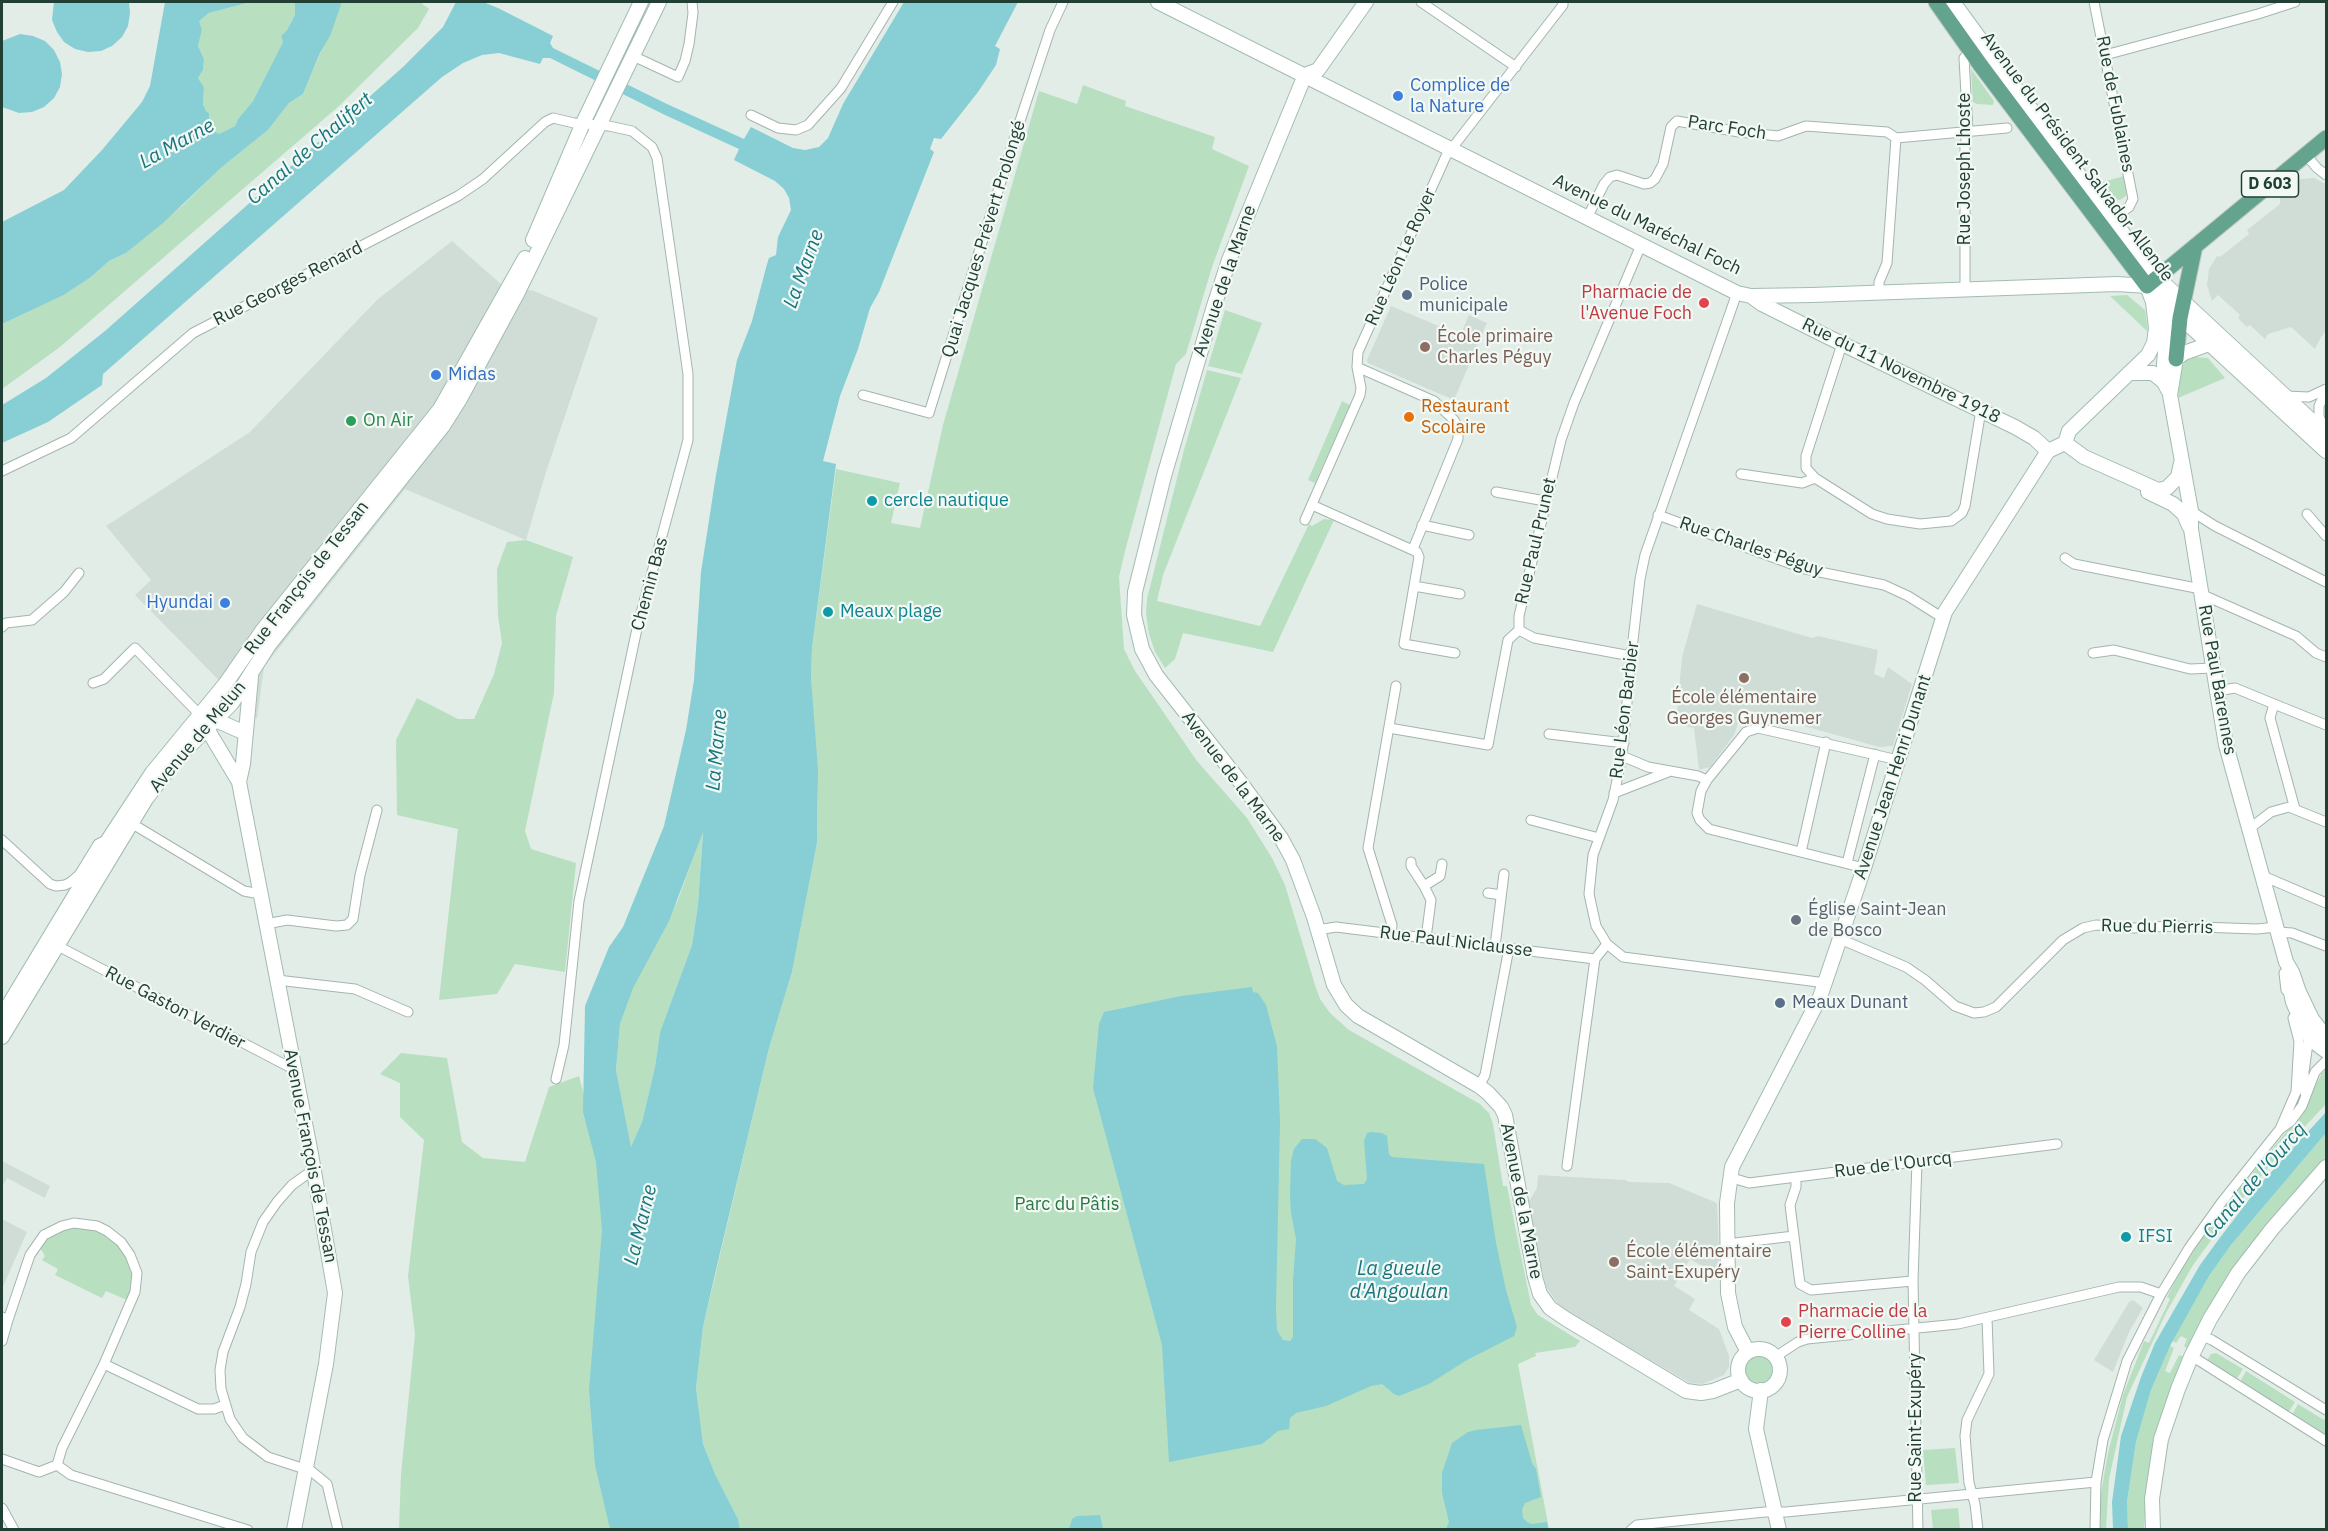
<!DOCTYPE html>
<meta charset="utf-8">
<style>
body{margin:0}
#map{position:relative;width:2328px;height:1531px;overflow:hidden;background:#e2ede7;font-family:"IBM Plex Sans",sans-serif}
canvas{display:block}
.frame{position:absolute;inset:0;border:3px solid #213f34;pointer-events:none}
</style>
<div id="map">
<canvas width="2328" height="1531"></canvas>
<div class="frame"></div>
</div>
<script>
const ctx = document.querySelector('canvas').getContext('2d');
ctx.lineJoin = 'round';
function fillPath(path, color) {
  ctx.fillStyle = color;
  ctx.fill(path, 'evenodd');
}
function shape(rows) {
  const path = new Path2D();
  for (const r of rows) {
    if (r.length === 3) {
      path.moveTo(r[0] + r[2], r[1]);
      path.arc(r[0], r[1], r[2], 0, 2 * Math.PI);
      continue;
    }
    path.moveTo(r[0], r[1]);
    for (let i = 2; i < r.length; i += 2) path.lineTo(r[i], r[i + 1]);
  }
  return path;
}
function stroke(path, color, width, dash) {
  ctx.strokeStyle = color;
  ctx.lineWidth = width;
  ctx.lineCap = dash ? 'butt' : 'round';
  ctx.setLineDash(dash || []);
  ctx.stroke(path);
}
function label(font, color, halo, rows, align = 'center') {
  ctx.font = font + ' "IBM Plex Sans",sans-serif';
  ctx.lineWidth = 4.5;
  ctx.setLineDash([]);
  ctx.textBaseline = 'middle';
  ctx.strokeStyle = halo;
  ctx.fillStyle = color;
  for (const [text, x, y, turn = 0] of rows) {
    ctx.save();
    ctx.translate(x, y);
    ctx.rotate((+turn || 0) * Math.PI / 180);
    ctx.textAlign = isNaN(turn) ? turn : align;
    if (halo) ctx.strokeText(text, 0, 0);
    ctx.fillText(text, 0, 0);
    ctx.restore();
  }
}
fillPath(shape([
 [2314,178,2326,184,2326,331,2321,337,2315,349,2291,327,2268,334,2265,339,2250,325,2247,327,2238,318,2240,315,2218,295,2212,301,2207,285,2209,269,2217,256,2220,257,2249,234,2247,230,2280,204,2280,197,2301,179],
 [452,241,501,284,534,291,598,318,546,472,526,540,405,489,264,667,257,719,135,595,151,580,106,526,250,432,377,300],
 [1391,306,1460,335,1469,315,1487,323,1454,400,1368,363,1367,360],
 [1697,604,1812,638,1818,636,1878,650,1874,674,1884,678,1888,667,1912,684,1893,746,1879,747,1743,709,1734,735,1710,767,1699,770,1694,728,1676,724,1682,657],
 [2,1161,50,1186,45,1198,7,1178,2,1187],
 [1538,1175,1625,1180,1629,1182,1669,1183,1717,1203,1720,1276,1690,1259,1674,1286,1695,1299,1689,1310,1719,1329,1729,1356,1729,1367,1724,1375,1703,1384,1690,1383,1562,1309,1546,1287,1540,1264,1528,1203,1537,1188],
 [2,1219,27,1232,2,1289],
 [2133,1300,2143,1308,2129,1332,2113,1372,2094,1360,2129,1302]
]), '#d0ddd6');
fillPath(shape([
 [251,2,295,2,295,15,287,30,281,36,283,42,253,101,238,119,235,126,219,134,210,129,209,113,206,111,203,104,204,87,198,78,203,70,204,59,198,46,202,30,198,21,209,13],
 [342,2,420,2,429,9,418,28,339,106,60,347,2,389,2,324,64,295,91,277,109,261,126,253,183,205,222,167,268,130,289,103,303,94],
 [1971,69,1994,101,1993,105,1977,104,1973,102],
 [1083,85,1126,101,1125,106,1215,137,1212,149,1249,166,1212,267,1186,354,1176,364,1125,551,1119,577,1124,649,1135,671,1197,761,1247,818,1272,858,1285,885,1315,985,1320,999,1330,1013,1349,1030,1480,1104,1489,1113,1493,1124,1503,1186,1507,1186,1531,1305,1538,1315,1580,1341,1575,1347,1535,1353,1536,1356,1518,1364,1549,1529,740,1530,738,1519,715,1474,703,1444,696,1388,703,1327,769,1048,792,972,817,843,818,795,811,677,812,648,836,469,900,483,891,523,920,528,943,425,1039,91,1077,104],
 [2124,176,2127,195,2120,200,2111,198,2099,183],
 [2127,295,2145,310,2148,332,2110,296],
 [1225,310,1262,323,1242,374,1208,366],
 [2195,357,2208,358,2225,378,2178,398,2181,368,2186,361],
 [1207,370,1241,378,1163,575,1157,601,1260,626,1309,524,1312,526,1324,519,1334,520,1273,652,1183,633,1175,659,1165,668,1155,652,1149,634,1146,614,1147,599,1184,450],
 [1342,401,1350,405,1315,483,1308,480],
 [526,540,573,557,556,616,554,693,525,831,531,849,576,863,565,972,515,964,497,994,439,1000,458,829,397,815,396,740,417,698,458,719,474,719,494,674,502,643,498,616,497,569,507,542],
 [703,830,698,905,692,945,660,1032,655,1067,642,1122,631,1148,616,1070,620,1024,632,988,678,900],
 [401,1053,447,1058,462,1142,483,1158,525,1162,549,1087,579,1076,593,1129,605,1212,620,1529,399,1529,401,1474,415,1334,408,1276,424,1140,400,1117,400,1083,380,1074],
 [2326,1070,2326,1104,2281,1152,2234,1209,2193,1265,2166,1313,2127,1397,2109,1479,2106,1529,2100,1530,2101,1493,2108,1453,2123,1395,2144,1341,2149,1343,2170,1299,2167,1297,2182,1268,2215,1219,2300,1115,2322,1073],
 [2326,1133,2326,1157,2299,1188,2189,1350,2184,1346,2187,1339,2181,1336,2176,1343,2172,1341,2209,1276,2231,1245],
 [85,1227,108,1236,122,1250,133,1273,132,1289,127,1300,106,1291,102,1298,55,1275,58,1269,42,1260,45,1256,40,1248,48,1238,58,1231,71,1228],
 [2170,1346,2174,1348,2165,1371,2170,1373,2179,1355,2186,1358,2159,1428,2149,1471,2144,1529,2128,1530,2127,1502,2136,1442,2151,1390],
 [2216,1353,2243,1369,2236,1380,2206,1362,2211,1354],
 [1759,1370,15],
 [2246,1371,2295,1402,2288,1413,2240,1382],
 [2298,1404,2324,1420,2326,1417,2326,1436,2292,1415],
 [1955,1448,1959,1483,1926,1485,1923,1450],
 [1958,1508,1960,1529,1933,1529,1931,1510]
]), '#b9dfc1');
fillPath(shape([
 [54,2,129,2,130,13,128,26,122,37,112,46,101,51,88,52,75,49,64,42,57,32,52,20],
 [165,2,251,2,209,13,199,21,202,30,198,46,204,59,203,70,198,78,204,87,203,104,206,111,209,113,210,129,219,134,235,126,238,119,253,101,283,42,281,36,287,30,295,15,295,2,342,2,330,36,320,53,303,94,289,103,268,130,222,167,163,223,126,253,109,261,91,277,64,295,2,324,2,222,64,190,102,150,142,102,150,86],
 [456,2,483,2,498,8,553,36,550,43,553,48,667,104,744,139,751,127,793,148,805,150,819,147,828,138,843,104,904,2,1018,2,995,46,1000,49,996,65,978,92,941,139,934,138,930,149,934,152,879,292,870,308,858,349,840,396,823,461,836,464,812,648,811,677,818,770,817,843,792,972,769,1048,715,1274,703,1327,696,1388,703,1444,715,1474,738,1519,740,1529,610,1529,595,1465,589,1390,602,1230,596,1162,583,1112,585,1006,609,947,623,927,664,826,686,730,694,680,701,572,716,475,737,360,752,321,767,264,769,258,776,255,778,237,791,210,789,198,784,189,775,181,734,160,739,149,665,115,550,58,543,58,540,64,499,53,482,55,463,63,442,77,103,374,102,385,48,422,2,443,2,405,46,378,105,331,403,67,443,27],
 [703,832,698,905,692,945,660,1032,655,1067,642,1122,631,1147,616,1070,620,1024,633,988,669,921],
 [20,34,33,36,45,41,54,50,60,62,62,74,60,87,54,98,44,107,32,112,19,113,2,107,2,41],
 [1252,987,1253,992,1258,993,1266,1005,1277,1046,1280,1121,1276,1308,1277,1330,1283,1340,1290,1341,1293,1337,1293,1280,1296,1239,1291,1213,1290,1196,1291,1161,1294,1149,1302,1139,1315,1139,1327,1148,1337,1181,1344,1185,1364,1184,1367,1179,1364,1141,1367,1133,1370,1132,1382,1133,1387,1136,1389,1154,1392,1157,1484,1164,1496,1243,1506,1290,1517,1327,1514,1336,1467,1360,1429,1384,1399,1396,1394,1394,1382,1384,1371,1386,1326,1406,1296,1413,1290,1418,1289,1429,1278,1431,1262,1444,1169,1462,1162,1345,1093,1088,1099,1024,1104,1012,1181,996],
 [2326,1112,2326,1133,2231,1245,2209,1276,2171,1344,2151,1390,2136,1442,2127,1502,2128,1529,2113,1529,2112,1502,2121,1436,2141,1377,2155,1343,2200,1265,2219,1239,2264,1180],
 [1521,1425,1532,1463,1536,1469,1541,1497,1525,1503,1522,1510,1523,1518,1527,1522,1532,1524,1547,1522,1548,1529,1446,1529,1449,1522,1442,1493,1442,1473,1452,1443,1468,1432,1476,1430],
 [1100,1515,1103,1529,1069,1529,1072,1519,1077,1516]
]), '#87cfd4');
const street = shape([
 [1421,2,1516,67],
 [2094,2,2133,199,2129,207,2107,222],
 [2105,55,2258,14,2295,2],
 [633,56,678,77,685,61,689,44,693,13,692,2],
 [751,115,778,128,796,130,808,125,841,88,893,2],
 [1896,138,2007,128],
 [2306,155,2317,168,2326,175],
 [1587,218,1604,184,1610,177,1617,175,1644,184,1650,183,1655,179,1663,164,1671,127,1677,121,1739,132,1778,136,1806,126,1887,132,1896,138],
 [1965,290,1965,145,1968,131,1964,58,1971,51],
 [1879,292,1879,282,1887,263,1896,138],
 [1737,293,1645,555,1640,579,1632,649,1622,756,1613,800,1593,855,1589,894,1596,926,1607,944,1623,957,1826,983],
 [1842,344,1806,456,1806,468,1815,478,1872,514,1887,519,1920,524,1951,521,1962,513,1965,506,1981,410],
 [1357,367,1434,401,1454,420,1458,427,1458,439,1413,549],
 [863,395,929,413,1016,133,1050,30,1063,2],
 [2285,396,2309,397,2326,389],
 [2324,430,2319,416,2319,406,2326,391],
 [2,471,71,438,193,333,458,196,483,179,545,122,553,118,574,123,609,126,632,131,652,147,657,158,688,374,688,440,638,624,579,901,564,1045,556,1079],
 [1741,474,1802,483,1815,478],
 [1496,492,1545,501],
 [1312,505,1417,552,1419,557,1404,644,1455,653],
 [2188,509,2215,526,2326,582],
 [2307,514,2326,536],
 [1658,515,1805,569,1884,585,1908,596,1943,618],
 [1305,520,1360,395,1361,388,1357,367,1358,352,1446,156,1563,5,1563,2],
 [1422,525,1469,535],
 [2065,558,2074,564,2201,589],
 [1414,586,1460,594],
 [2201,594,2296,636,2316,653,2326,657],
 [2,627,6,623,32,620,64,592,79,573],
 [1519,630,1534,638,1631,656],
 [2093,653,2114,650,2190,669,2213,668],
 [93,683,104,679,135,648,200,715],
 [2217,691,2235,688,2274,704,2270,718,2295,809],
 [2274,704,2326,725],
 [1389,728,1488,745,1508,640,1519,630,1519,616,1561,440,1574,403,1641,245],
 [1549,734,1624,743],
 [1622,756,1648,767,1698,776,1707,780],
 [1614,793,1668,772],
 [1531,820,1599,838],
 [131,823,244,891,260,894],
 [2249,829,2271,812,2289,807,2326,822],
 [2,840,50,884,56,886,65,885,71,882,79,875,98,844,108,839],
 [1801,852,1826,742],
 [1411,862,1411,866,1424,886],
 [1847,863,1875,754],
 [1864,868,1709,829,1700,820,1697,813,1701,791,1707,780,1742,737,1746,732,1758,728,1898,760],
 [2263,876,2326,903],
 [1488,893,1501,895],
 [266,924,287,920,336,926,347,925,353,919,360,875,377,810],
 [1317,930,1336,927,1595,959],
 [2278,932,2292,933,2326,946],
 [1391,934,1392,925,1368,848,1396,686],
 [1426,938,1431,900,1424,886,1440,876,1442,864],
 [1840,939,1906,967,1925,980,1955,1006,1974,1013,1984,1012,1996,1007,2063,940,2083,928,2096,925,2134,928,2171,926,2257,929,2276,927],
 [56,945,295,1070],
 [1495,946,1504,874],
 [2284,973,2286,990],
 [277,980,355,989,408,1012],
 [1479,1086,1485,1075,1509,948],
 [2305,1093,2304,1072,2309,1036],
 [2280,1129,2291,1121,2302,1106,2315,1072,2326,1061],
 [1917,1161,1913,1281,1918,1530],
 [1567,1166,1595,959,1607,944],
 [313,1170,292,1185,277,1202,263,1222,251,1252,246,1284,240,1307,223,1352,220,1370,221,1389,230,1419,243,1438,268,1457,311,1471,327,1484,338,1530],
 [1729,1177,1749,1183,2057,1144],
 [1796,1177,1796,1187,1790,1205,1800,1284,1811,1290,1913,1281],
 [1727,1244,1794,1236],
 [2,1317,8,1320,30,1255,44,1235,62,1226,74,1223,97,1226,107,1231,121,1242,130,1255,137,1273,135,1292,104,1364,198,1409,214,1409,225,1405],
 [2202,1336,2212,1340,2326,1410],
 [2,1341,8,1320],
 [1775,1357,1798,1342,1807,1339,1958,1324,2119,1287,2141,1287,2161,1294],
 [2198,1360,2326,1441],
 [104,1364,62,1448,57,1465,71,1475,248,1530],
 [2,1459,39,1472,57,1465],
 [2,1508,14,1530],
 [1631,1530,1637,1525,1765,1512,1786,1512,2096,1482],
 [1978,1530,1975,1504,1969,1483,1965,1436,1967,1420,1989,1374,1987,1318],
 [2095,1530,2096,1482,2103,1440,2127,1361,2161,1294,2189,1248,2221,1203,2280,1129,2296,1092,2299,1041,2293,1018]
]);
const secondary = shape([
 [1158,2,1737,293,1751,296,1812,295,2117,284,2147,286],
 [1953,2,2101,205,2158,278,2326,434],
 [1305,75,1229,260,1214,306,1164,476,1135,592,1134,615,1142,649,1156,675,1241,783,1281,838,1293,860,1314,917,1334,985,1346,1005,1358,1016,1479,1086,1488,1093,1501,1107,1505,1115,1535,1277,1540,1294,1550,1308,1566,1319,1686,1391,1701,1393,1713,1391,1741,1380],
 [1305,75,1318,70,1366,2],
 [533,240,583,123,641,2],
 [2149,288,2326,451],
 [1751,296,1762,304,1826,336,2015,427,2034,438,2048,451],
 [2166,302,2168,316,2164,364,2164,382,2168,390],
 [2209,344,2184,353,2176,359,2170,395,2191,511,2191,529,2217,691,2226,745,2286,962,2292,972,2299,992,2312,1019,2326,1037],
 [2129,373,2153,373,2164,382],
 [2065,443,2084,457,2158,490,2167,488,2178,477,2181,463],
 [2148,492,2173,504,2184,514,2189,526],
 [209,717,245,733],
 [203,722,239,782,311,1154,335,1293,326,1364,294,1530],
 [239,782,243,764,251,677],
 [2289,984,2293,1002,2305,1030,2314,1042,2326,1051],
 [2,1016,110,837,152,773,226,683,262,631,440,409,525,258],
 [2,1037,146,799,175,761,232,703,269,645,443,426,460,399,517,294,659,2],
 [1759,1370,21],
 [1748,1352,1735,1327,1728,1293,1727,1203,1732,1167,1820,997,1864,868,1945,612,2048,451,2065,443,2069,431,2148,355,2154,343,2156,328,2153,302,2147,286],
 [1761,1390,1756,1429,1779,1530],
 [2153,1530,2152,1499,2161,1439,2178,1389,2191,1357,2210,1319,2238,1273,2272,1229,2326,1167]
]);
const primary = shape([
 [1936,2,1981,66,2147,286,2326,138],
 [2176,359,2180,318,2195,246]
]);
stroke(street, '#a4b5ae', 11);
stroke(secondary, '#a2bcb1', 16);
stroke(primary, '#c1c9c6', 17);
stroke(street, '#fff', 9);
stroke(secondary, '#fff', 14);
stroke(primary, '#64a48f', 15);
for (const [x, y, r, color] of [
 [1398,96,6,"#3f7fe0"],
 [1407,295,6,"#5c6f8a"],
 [1704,303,6,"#e0444e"],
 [1425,347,6,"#8d6e63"],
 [436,375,6,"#3f7fe0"],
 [1409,417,6,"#e8710a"],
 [351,421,6,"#2e9e5b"],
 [872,501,6,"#0f9aa8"],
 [225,603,6,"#3f7fe0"],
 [828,612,6,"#0f9aa8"],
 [1744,678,6,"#8d6e63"],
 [1796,920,6,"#6b7280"],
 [1780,1003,6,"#5c6f8a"],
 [2126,1237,6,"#0f9aa8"],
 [1614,1262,6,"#8d6e63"],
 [1786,1322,6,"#e0444e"]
]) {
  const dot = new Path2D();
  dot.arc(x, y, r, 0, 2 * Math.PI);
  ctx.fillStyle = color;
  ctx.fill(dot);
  stroke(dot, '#f2f9f5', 2);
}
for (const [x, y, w] of [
 [2270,184,57]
]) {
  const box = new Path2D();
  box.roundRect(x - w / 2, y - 13, w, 26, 4.5);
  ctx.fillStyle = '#f2f9f5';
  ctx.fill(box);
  stroke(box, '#213f34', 1.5);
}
label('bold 16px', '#213f34', null, [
 ["D 603",2270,184]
]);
label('18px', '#366cbe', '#f2f9f5', [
 ["Complice de",1410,86],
 ["la Nature",1410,107],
 ["Midas",448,375],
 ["Hyundai",213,603,"right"]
], 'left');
label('18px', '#213f34', '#f2f9f5', [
 ["Rue de Fublaines",2115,104,79],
 ["Parc Foch",1727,128,9],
 ["Avenue du Président Salvador Allende",2077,157,53],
 ["Rue Joseph Lhoste",1965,169,-90],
 ["Avenue du Maréchal Foch",1647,225,26],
 ["Quai Jacques Prévert Prolongé",984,239,-73],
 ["Rue Léon Le Royer",1401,257,-66],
 ["Avenue de la Marne",1225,281,-71],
 ["Rue Georges Renard",288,284,-27],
 ["Rue du 11 Novembre 1918",1901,371,26],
 ["Rue Paul Prunet",1536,541,-77],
 ["Rue Charles Péguy",1751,547,19],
 ["Rue François de Tessan",307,578,-52],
 ["Chemin Bas",650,584,-75],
 ["Rue Paul Barennes",2217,680,80],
 ["Rue Léon Barbier",1625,710,-83],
 ["Avenue de Melun",198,737,-50],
 ["Avenue de la Marne",1233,777,53],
 ["Avenue Jean Henri Dunant",1893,777,-72],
 ["Rue du Pierris",2157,927,1],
 ["Rue Paul Niclausse",1456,942,7],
 ["Rue Gaston Verdier",175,1008,28],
 ["Avenue François de Tessan",310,1156,79],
 ["Rue de l'Ourcq",1893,1165,-7],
 ["Avenue de la Marne",1521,1201,79],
 ["Rue Saint-Exupéry",1916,1428,-90]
]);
label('18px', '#4e5e75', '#f2f9f5', [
 ["Police",1419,285],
 ["municipale",1419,306],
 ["Meaux Dunant",1792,1003]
], 'left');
label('18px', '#be3a42', '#f2f9f5', [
 ["Pharmacie de",1692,293],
 ["l'Avenue Foch",1692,314],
 ["Pharmacie de la",1798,1312,"left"],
 ["Pierre Colline",1798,1333,"left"]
], 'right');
label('18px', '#785e54', '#f2f9f5', [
 ["École primaire",1437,337],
 ["Charles Péguy",1437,358],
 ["École élémentaire",1744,698,"center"],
 ["Georges Guynemer",1744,719,"center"],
 ["École élémentaire",1626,1252],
 ["Saint-Exupéry",1626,1273]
], 'left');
label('18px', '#c56008', '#f2f9f5', [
 ["Restaurant",1421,407],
 ["Scolaire",1421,428]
], 'left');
label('18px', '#27864d', '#f2f9f5', [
 ["On Air",363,421]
], 'left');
label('18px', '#0d838f', '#f2f9f5', [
 ["cercle nautique",884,501],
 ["Meaux plage",840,612],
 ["IFSI",2138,1237]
], 'left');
label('18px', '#5b616d', '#f2f9f5', [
 ["Église Saint-Jean",1808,910],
 ["de Bosco",1808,931]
], 'left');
label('18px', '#297741', '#f2f9f5', [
 ["Parc du Pâtis",1067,1205]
]);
label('italic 20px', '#18757d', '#f2f9f5', [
 ["La Marne",177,144,-29],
 ["Canal de Chalifert",310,149,-41],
 ["La Marne",804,269,-70],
 ["La Marne",717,750,-85],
 ["Canal de l'Ourcq",2255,1181,-49],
 ["La Marne",641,1225,-76],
 ["La gueule",1399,1269],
 ["d'Angoulan",1399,1292]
]);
</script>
